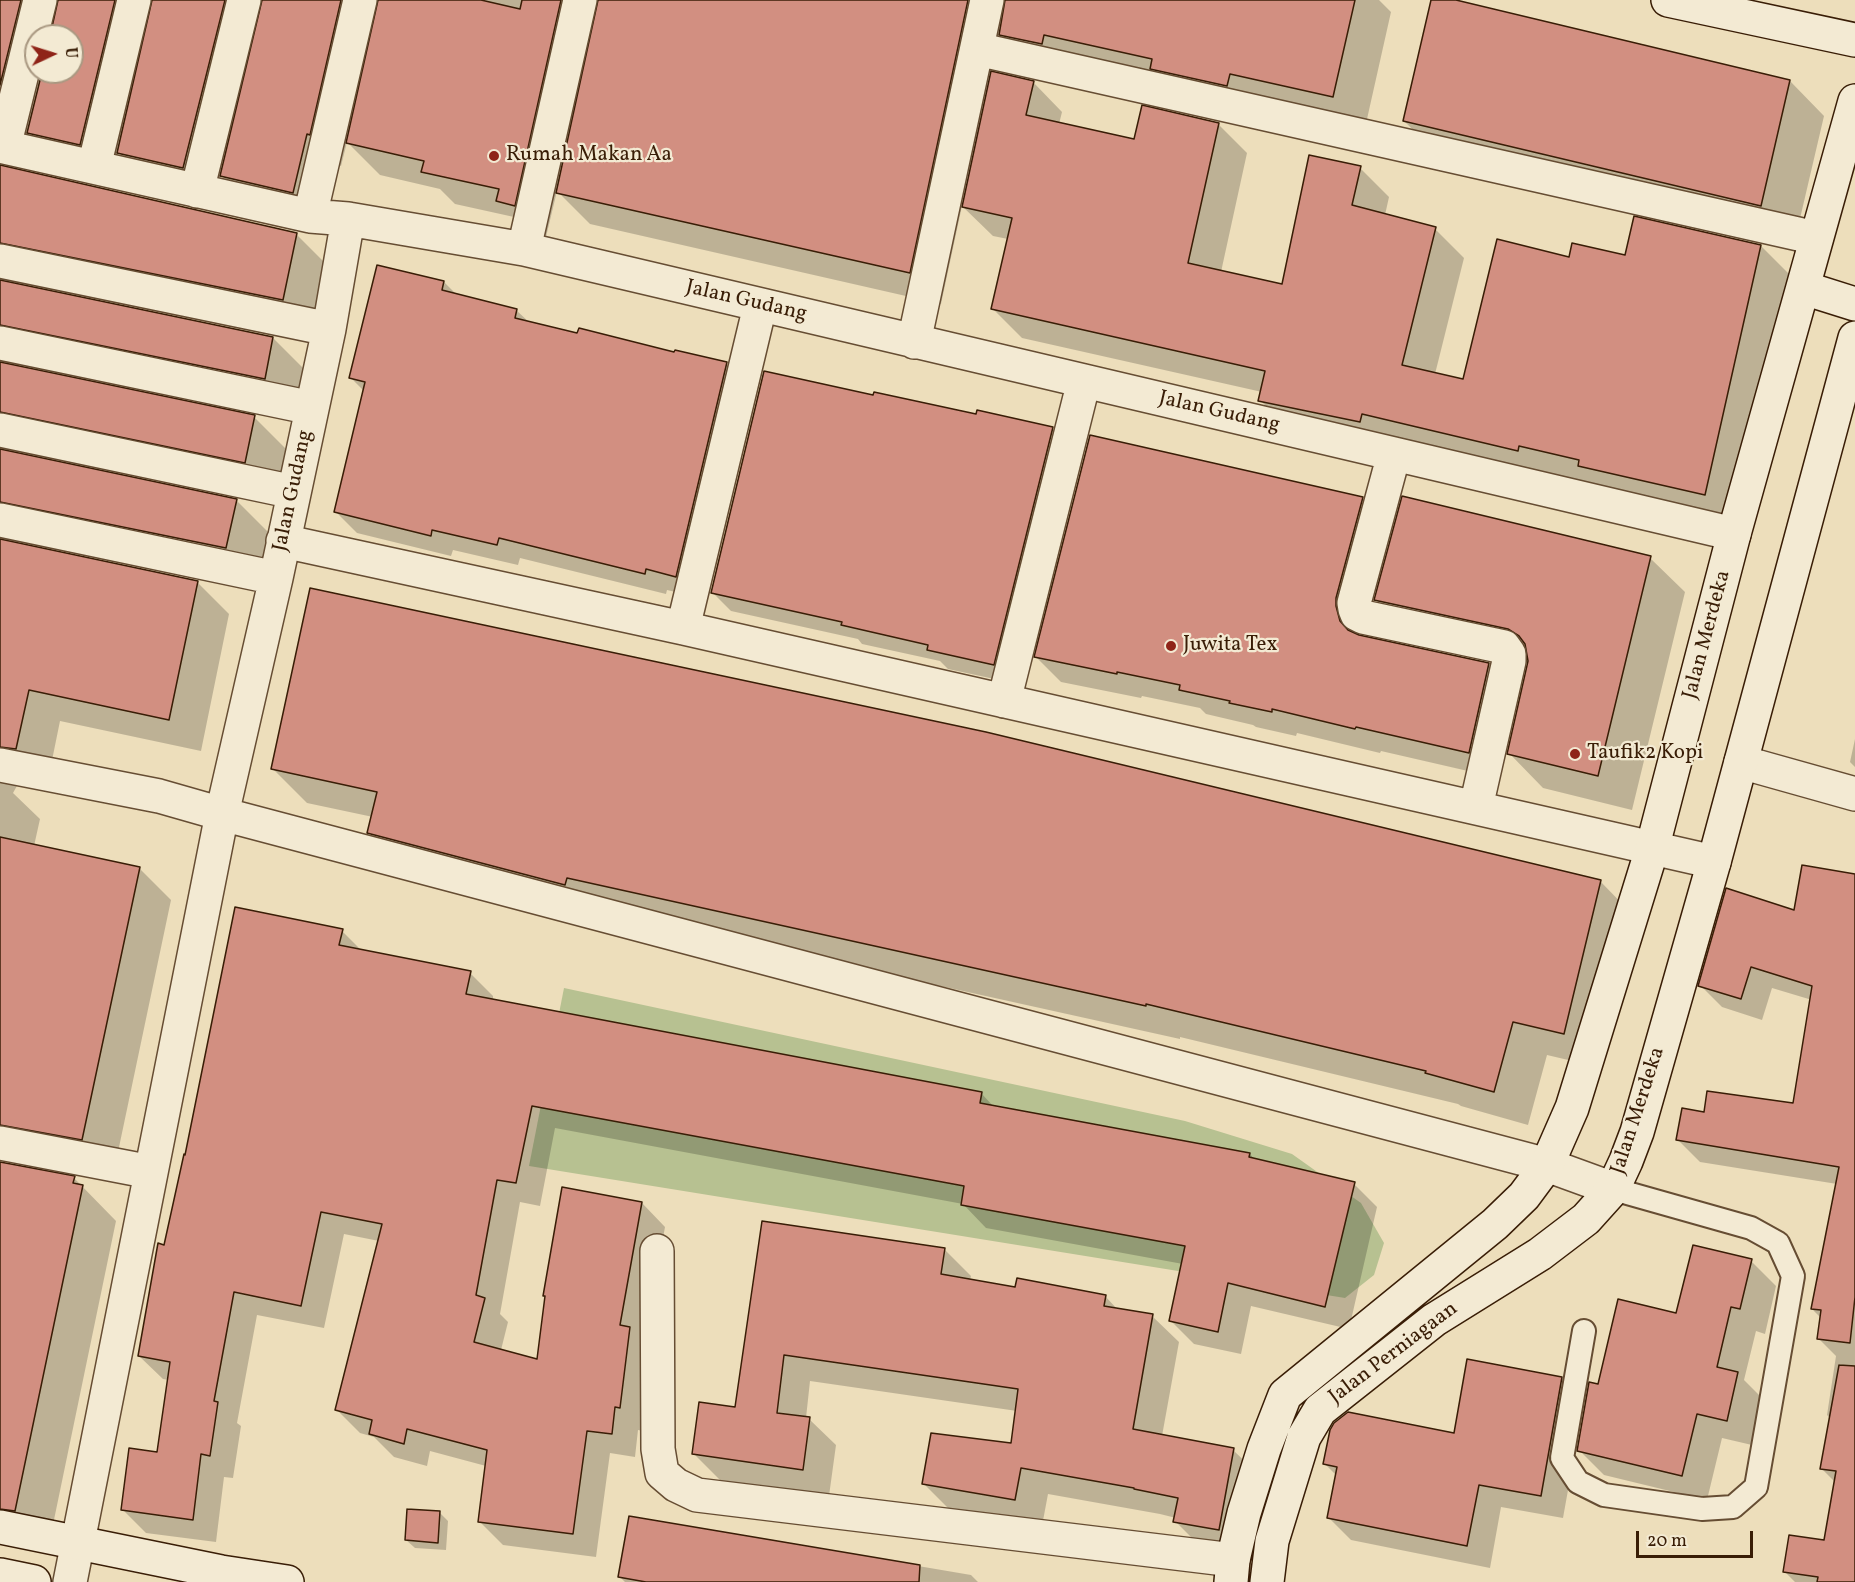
<!DOCTYPE html>
<style>
body{margin:0}
#map{position:relative;width:1855px;height:1582px;overflow:hidden;background:#eddebb;font-family:Vollkorn,serif}
canvas{display:block}
.north{position:absolute;left:24px;top:24px;width:60px;height:60px;box-sizing:border-box;background:#f3ead3;border:2px solid #a99881;border-radius:50%;rotate:86deg;font-size:16px;font-weight:700;line-height:24px;text-align:center;color:#391d06}
.north::after{content:'';display:block;margin:auto;width:21px;height:27px;background:#8f2418;clip-path:polygon(50% 0,100% 100%,50% 72%,0 100%)}
.scale{position:absolute;left:1636px;top:1531px;width:117px;height:27px;box-sizing:border-box;border:3px solid #391d06;border-top:0;padding-left:8px;font-size:18px;line-height:21px;white-space:nowrap;color:#391d06;-webkit-text-stroke:4px #f3ead3;paint-order:stroke}
</style>
<div id="map">
<canvas width="1855" height="1582"></canvas>
<div class="north">U</div>
<div class="scale">20 m</div>
</div>
<script>
const ctx = document.querySelector('canvas').getContext('2d');
ctx.lineJoin = 'round';
function fillPath(path, color) {
  ctx.fillStyle = color;
  ctx.fill(path, 'evenodd');
}
function shape(rows) {
  const path = new Path2D();
  for (const r of rows) {
    path.moveTo(r[0], r[1]);
    for (let i = 2; i < r.length; i += 2) path.lineTo(r[i], r[i + 1]);
  }
  return path;
}
function stroke(path, color, width, dash) {
  ctx.strokeStyle = color;
  ctx.lineWidth = width;
  ctx.lineCap = dash ? 'butt' : 'round';
  ctx.setLineDash(dash || []);
  ctx.stroke(path);
}
function label(font, color, halo, rows, align = 'center') {
  ctx.font = font + ' Vollkorn,serif';
  ctx.lineWidth = 4.5;
  ctx.setLineDash([]);
  ctx.textBaseline = 'middle';
  ctx.strokeStyle = halo;
  ctx.fillStyle = color;
  for (const [text, x, y, turn = 0] of rows) {
    ctx.save();
    ctx.translate(x, y);
    ctx.rotate((+turn || 0) * Math.PI / 180);
    ctx.textAlign = isNaN(turn) ? turn : align;
    if (halo) ctx.strokeText(text, 0, 0);
    ctx.fillText(text, 0, 0);
    ctx.restore();
  }
}
fillPath(shape([
 [564,988,1185,1121,1292,1154,1361,1203,1384,1243,1374,1275,1345,1298,529,1166]
]), '#b7c191');
fillPath(shape([
 [0,0,1379,0,1391,12,1365,128,1032,66,999,33,991,73,1033,82,1062,112,1059,124,1135,141,1218,124,1247,153,1221,272,1283,286,1360,168,1389,197,1385,215,1435,229,1464,258,1435,374,1464,380,1570,259,1626,257,1761,246,1790,275,1734,523,1289,430,1260,400,1262,392,1022,338,993,309,1008,239,993,236,962,206,941,304,590,224,557,191,546,237,530,233,514,217,455,204,440,189,380,175,347,142,341,166,339,165,324,224,254,208,221,175,215,199,150,185,118,152,112,176,60,164,28,132,20,164,16,170,296,234,328,266,314,331,17,281,15,285,273,338,305,370,296,410,18,362,16,367,254,417,286,449,277,494,18,449,16,454,236,500,268,532,258,580,17,540,15,544,197,582,229,614,201,751,60,721,48,780,18,784,13,793,40,819,34,846,139,868,171,900,114,1171,0,1145],
 [36,36,72,36,72,72,36,72],
 [1433,0,1450,0,1790,81,1824,116,1795,240,1439,155,1404,121],
 [444,282,457,295,516,310,530,323,727,364,748,385,697,597,667,590,666,594,520,558,518,565,453,550,451,556,357,533,336,512,364,391,351,378],
 [874,397,1052,428,1072,447,1013,683,948,669,940,661,862,644,858,639,731,611,712,592],
 [1362,498,1387,523,1360,624,1361,637,1489,664,1514,689,1494,777,1381,751,1380,753,1297,733,1296,736,1256,727,1253,725,1206,714,1200,708,1142,696,1141,698,1061,682,1036,657],
 [1650,558,1685,592,1632,810,1543,788,1509,753,1529,659,1410,634,1376,600],
 [1855,739,1855,767,1850,762],
 [273,769,1600,881,1634,916,1598,1067,1547,1055,1528,1125,1461,1106,1458,1104,1180,1037,1180,1039,403,867,369,833,373,817,307,803],
 [1855,876,1855,1582,1795,1582,1785,1572,1825,1541,1836,1483,1821,1468,1831,1419,1827,1415,1836,1356,1819,1339,1821,1318,1812,1309,1837,1184,1700,1162,1678,1140,1705,1114,1794,1105,1812,1000,1772,988,1762,1020,1722,1007,1700,985,1795,912],
 [342,931,362,951,470,973,493,996,493,1000,981,1093,994,1107,1250,1154,1255,1160,1354,1184,1377,1207,1349,1329,1251,1306,1241,1354,1194,1344,1171,1321,1183,1264,986,1228,963,1204,555,1128,540,1206,520,1202,500,1314,508,1322,501,1350,539,1361,642,1203,665,1227,644,1343,643,1431,638,1430,635,1457,610,1453,596,1557,503,1545,479,1521,486,1466,430,1451,427,1466,394,1457,374,1437,360,1433,337,1410,379,1241,344,1234,324,1328,257,1315,237,1423,241,1426,233,1478,224,1477,216,1542,146,1533,123,1510,158,1454,169,1380,163,1379,139,1356,165,1246],
 [0,1164,74,1178,116,1221,50,1539,0,1528],
 [763,1222,944,1249,971,1276,970,1280,1016,1289,1105,1296,1118,1310,1152,1316,1179,1342,1162,1436,1233,1450,1260,1476,1245,1556,1202,1548,1175,1521,1176,1518,1160,1514,1048,1494,1042,1526,950,1510,923,1483,1012,1445,1017,1411,810,1381,806,1418,809,1419,836,1445,829,1496,721,1481,694,1454,736,1408],
 [1751,1261,1776,1286,1765,1334,1756,1331,1744,1380,1763,1399,1752,1445,1722,1438,1707,1500,1604,1475,1579,1450,1599,1386,1677,1315],
 [1562,1378,1584,1401,1563,1518,1501,1507,1490,1568,1351,1540,1328,1517,1337,1476,1325,1464,1456,1434],
 [439,1512,448,1521,446,1550,415,1548,406,1540],
 [630,1517,971,1575,978,1582,625,1582,620,1577]
]), '#0003');
const building = shape([
 [0,0,21,0,0,85,0,0],
 [58,0,115,0,80,145,27,133,42,72,72,72,72,36,50,36,58,0],
 [152,0,225,0,183,168,117,153,152,0],
 [262,0,341,0,310,135,307,134,293,193,220,176,262,0],
 [378,0,481,0,520,9,522,0,561,0,515,206,496,201,499,189,421,172,424,161,346,143,378,0],
 [598,0,968,0,910,273,556,193,598,0],
 [1005,0,1355,0,1333,97,1230,74,1227,86,1150,69,1152,59,1044,35,1042,44,999,35,1005,0],
 [1431,0,1456,0,1790,80,1761,206,1403,121,1431,0],
 [991,71,1034,81,1026,115,1134,139,1142,105,1219,123,1188,263,1282,284,1309,155,1361,166,1352,205,1436,227,1402,365,1463,379,1497,239,1569,257,1572,243,1625,255,1634,216,1761,245,1705,495,1578,466,1579,460,1519,446,1518,451,1362,414,1360,422,1258,401,1265,371,991,309,1012,218,962,207,991,71],
 [0,165,297,233,283,300,0,243,0,165],
 [377,265,444,281,442,290,517,309,515,318,577,333,579,328,674,352,675,350,727,362,676,577,646,569,645,574,499,538,497,545,432,530,431,536,334,512,365,382,349,378,377,265],
 [0,280,273,337,265,379,0,325,0,280],
 [0,362,255,415,245,463,0,412,0,362],
 [764,371,873,395,874,392,976,414,977,410,1053,427,994,665,927,650,928,645,841,625,842,622,711,593,764,371],
 [1090,435,1363,497,1336,598,1336,606,1340,621,1348,630,1359,635,1489,663,1469,753,1356,727,1355,729,1272,709,1272,712,1229,703,1230,701,1179,690,1180,685,1117,672,1117,674,1034,657,1090,435],
 [0,449,237,499,226,548,0,502,0,449],
 [1402,496,1651,556,1598,776,1507,754,1528,661,1525,644,1519,636,1508,629,1374,600,1402,496],
 [0,539,198,581,169,720,29,690,16,749,0,747,0,539],
 [310,588,986,732,1601,880,1564,1034,1513,1022,1494,1092,1425,1073,1426,1071,1146,1004,1146,1006,567,878,565,885,367,833,377,792,271,769,310,588],
 [0,837,140,867,82,1140,0,1125,0,837],
 [1802,865,1855,874,1855,1297,1850,1343,1817,1339,1821,1310,1811,1309,1839,1167,1676,1140,1682,1108,1704,1112,1707,1091,1793,1103,1812,986,1751,967,1741,999,1698,986,1726,888,1794,910,1802,865],
 [235,907,343,929,339,945,471,971,466,994,982,1092,980,1103,1250,1153,1249,1157,1355,1182,1325,1307,1228,1283,1218,1332,1169,1321,1185,1246,961,1205,964,1186,532,1106,516,1183,497,1180,476,1295,485,1298,474,1342,537,1359,545,1296,543,1296,562,1187,642,1202,620,1325,630,1327,620,1408,615,1407,612,1434,587,1431,573,1534,478,1522,487,1450,407,1429,404,1444,369,1434,372,1420,335,1410,382,1224,321,1212,301,1306,234,1292,214,1401,218,1402,210,1456,201,1454,193,1520,121,1510,129,1448,157,1452,170,1362,138,1356,158,1243,164,1245,184,1154,185,1155,235,907],
 [0,1162,75,1176,73,1183,83,1185,15,1511,0,1509,0,1162],
 [762,1221,945,1248,941,1274,1015,1287,1017,1278,1106,1295,1104,1306,1153,1314,1133,1429,1234,1448,1219,1530,1173,1522,1178,1498,1134,1489,1134,1488,1021,1468,1015,1500,922,1484,931,1433,1011,1443,1018,1389,784,1355,777,1413,810,1417,803,1470,692,1454,699,1402,735,1407,762,1221],
 [1693,1245,1752,1259,1740,1309,1731,1307,1717,1367,1738,1372,1727,1421,1697,1414,1682,1476,1577,1451,1589,1382,1598,1384,1618,1299,1676,1313,1693,1245],
 [1467,1359,1562,1377,1541,1496,1479,1485,1467,1546,1327,1518,1337,1467,1323,1464,1330,1430,1334,1423,1348,1412,1454,1433,1467,1359],
 [1839,1365,1855,1366,1855,1582,1817,1582,1818,1577,1783,1572,1789,1535,1824,1540,1836,1471,1820,1469,1839,1365],
 [407,1509,440,1511,438,1543,405,1540,407,1509],
 [629,1516,920,1565,919,1582,646,1582,618,1577,629,1516]
]);
fillPath(building, '#d28f81');
stroke(building, '#391d06', 1.5);
const lane = shape([
 [1584,1331,1562,1458,1578,1482,1604,1495,1702,1509,1733,1507,1756,1487,1793,1276,1778,1243,1751,1228,1613,1189]
]);
const street = shape([
 [977,49,1816,238],
 [0,146,310,216,348,219],
 [4,147,40,0],
 [94,167,134,0],
 [197,191,244,0],
 [310,216,360,0],
 [524,249,580,0],
 [0,261,329,329],
 [914,342,987,0],
 [0,343,312,408],
 [0,430,294,492],
 [1394,454,1354,603,1355,609,1357,614,1363,617,1504,647,1509,654,1509,661,1476,807],
 [0,520,276,578],
 [283,541,683,628,1714,862],
 [683,628,760,306],
 [1004,701,1084,381],
 [1741,762,1855,794],
 [0,765,159,796,222,814,1547,1165,1613,1189],
 [0,1143,151,1172],
 [657,1251,658,1449,662,1473,676,1485,697,1495,1233,1560],
 [70,1582,222,814,276,578,329,329,348,219,524,249,1734,534]
]);
const secondary = shape([
 [1668,0,1855,40],
 [1804,288,1855,304],
 [0,1527,221,1572,287,1582],
 [0,1575,34,1582],
 [1231,1582,1233,1560,1244,1513,1264,1449,1285,1395,1495,1224,1524,1196,1547,1165,1572,1108,1652,849,1734,534,1855,101],
 [1267,1582,1272,1541,1304,1437,1320,1410,1434,1320,1540,1254,1586,1219,1613,1189,1626,1161,1637,1132,1714,862,1855,338]
]);
stroke(lane, '#664d33', 26);
stroke(street, '#664d33', 36);
stroke(secondary, '#391d06', 36);
stroke(lane, '#f3ead3', 22);
stroke(street, '#f3ead3', 33);
stroke(secondary, '#f3ead3', 33);
for (const [x, y, r, color] of [
 [494,156,6,"#8f2418"],
 [1171,646,6,"#8f2418"],
 [1575,754,6,"#8f2418"]
]) {
  const dot = new Path2D();
  dot.arc(x, y, r, 0, 2 * Math.PI);
  ctx.fillStyle = color;
  ctx.fill(dot);
  stroke(dot, '#f3ead3', 2);
}
label('21px', '#391d06', '#f3ead3', [
 ["Rumah Makan Aa",506,156],
 ["Juwita Tex",1183,646],
 ["Taufik2 Kopi",1587,754]
], 'left');
label('21px', '#391d06', '#f3ead3', [
 ["Jalan Gudang",746,302,13],
 ["Jalan Gudang",1219,413,13],
 ["Jalan Gudang",294,491,-78],
 ["Jalan Merdeka",1708,635,-75],
 ["Jalan Merdeka",1639,1111,-72],
 ["Jalan Perniagaan",1394,1354,-37]
]);
</script>
